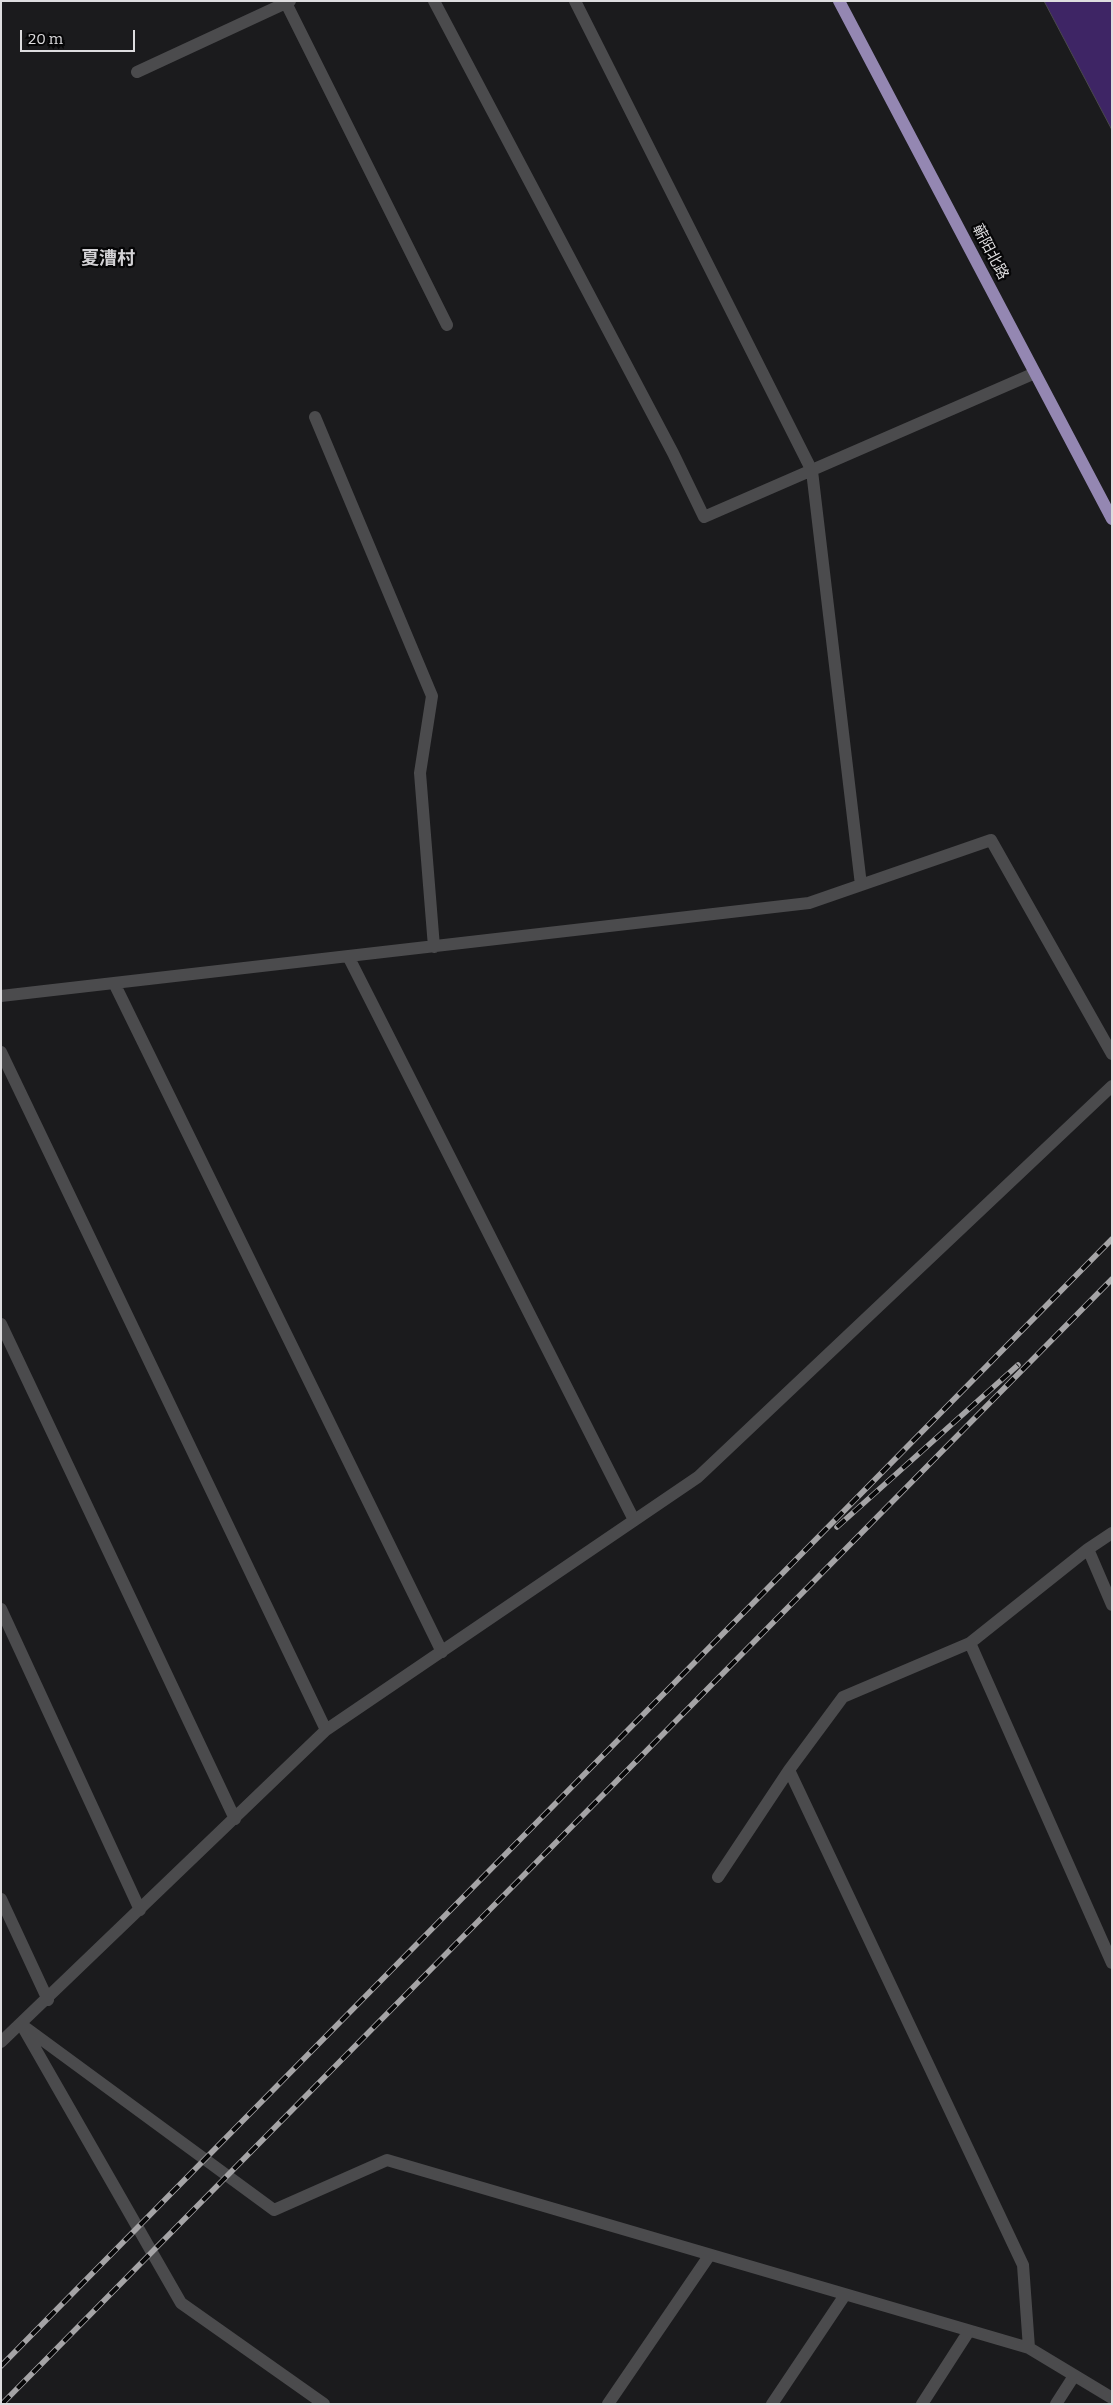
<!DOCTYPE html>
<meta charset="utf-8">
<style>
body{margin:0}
#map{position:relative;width:1113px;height:2405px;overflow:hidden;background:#1b1b1d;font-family:Bitter,serif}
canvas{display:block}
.frame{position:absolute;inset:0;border:2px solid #dedddf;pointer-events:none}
.scale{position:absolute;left:20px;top:30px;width:115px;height:22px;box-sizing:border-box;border:2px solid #dedddf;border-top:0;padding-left:6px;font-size:15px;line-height:18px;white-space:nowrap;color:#dedddf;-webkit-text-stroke:4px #060607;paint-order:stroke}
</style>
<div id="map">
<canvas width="1113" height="2405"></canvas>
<div class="frame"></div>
<div class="scale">20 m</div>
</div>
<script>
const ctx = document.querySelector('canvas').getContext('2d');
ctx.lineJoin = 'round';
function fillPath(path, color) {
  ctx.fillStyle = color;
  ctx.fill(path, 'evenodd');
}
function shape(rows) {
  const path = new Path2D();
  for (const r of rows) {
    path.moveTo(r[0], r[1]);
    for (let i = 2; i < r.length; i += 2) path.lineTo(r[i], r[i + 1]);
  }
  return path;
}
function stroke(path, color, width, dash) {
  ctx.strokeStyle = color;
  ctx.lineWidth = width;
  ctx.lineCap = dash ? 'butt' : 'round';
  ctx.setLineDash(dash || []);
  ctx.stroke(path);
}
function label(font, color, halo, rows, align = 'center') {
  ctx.font = font + ' Bitter,"Noto Sans SC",serif';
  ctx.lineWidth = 4.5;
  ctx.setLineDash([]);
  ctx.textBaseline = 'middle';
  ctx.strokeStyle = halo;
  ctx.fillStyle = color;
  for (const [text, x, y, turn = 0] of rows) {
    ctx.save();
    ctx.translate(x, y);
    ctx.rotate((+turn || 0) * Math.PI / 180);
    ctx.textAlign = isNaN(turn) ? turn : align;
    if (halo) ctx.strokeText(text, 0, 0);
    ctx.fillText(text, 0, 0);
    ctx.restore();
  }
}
const building = shape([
 [1044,1,1112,1,1112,130,1044,1]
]);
fillPath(building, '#3e2565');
stroke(building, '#4b4a4d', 1);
stroke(shape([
 [285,1,447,325],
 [434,1,673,453,704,517,1035,373],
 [575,1,812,471,861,885],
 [137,72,290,1],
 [315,417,432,696,420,773,434,947],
 [348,956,634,1520],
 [114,983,442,1652],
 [1,996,809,903,991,840,1112,1054],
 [1,1052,326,1730],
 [1,1324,235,1819],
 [1088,1549,1112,1605],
 [1,1609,140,1910],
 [970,1643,1112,1963],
 [789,1770,1023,2265,1029,2348],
 [718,1877,789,1770,843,1697,970,1643,1088,1549,1112,1533],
 [1,1899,48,2000],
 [22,2025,274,2210,387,2160,1029,2348,1112,2398],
 [24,2029,181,2303,324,2404],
 [1,2042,326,1730,698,1477,1112,1086],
 [608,2404,709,2256],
 [772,2404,845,2295],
 [922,2404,969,2331],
 [1056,2404,1074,2376]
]), '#4b4b4d', 12);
stroke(shape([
 [839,1,1112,519]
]), '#9487b2', 12);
const rail = shape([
 [837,1527,1018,1365],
 [1,2366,1112,1239],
 [2,2404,1112,1279]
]);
stroke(rail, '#a5a4a6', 5.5);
stroke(rail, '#060607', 4, [11]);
label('15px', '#dedddf', '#060607', [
 ["蕲阳北路",990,252,62]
]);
label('bold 18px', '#d3d2d5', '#060607', [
 ["夏漕村",108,259]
]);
</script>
